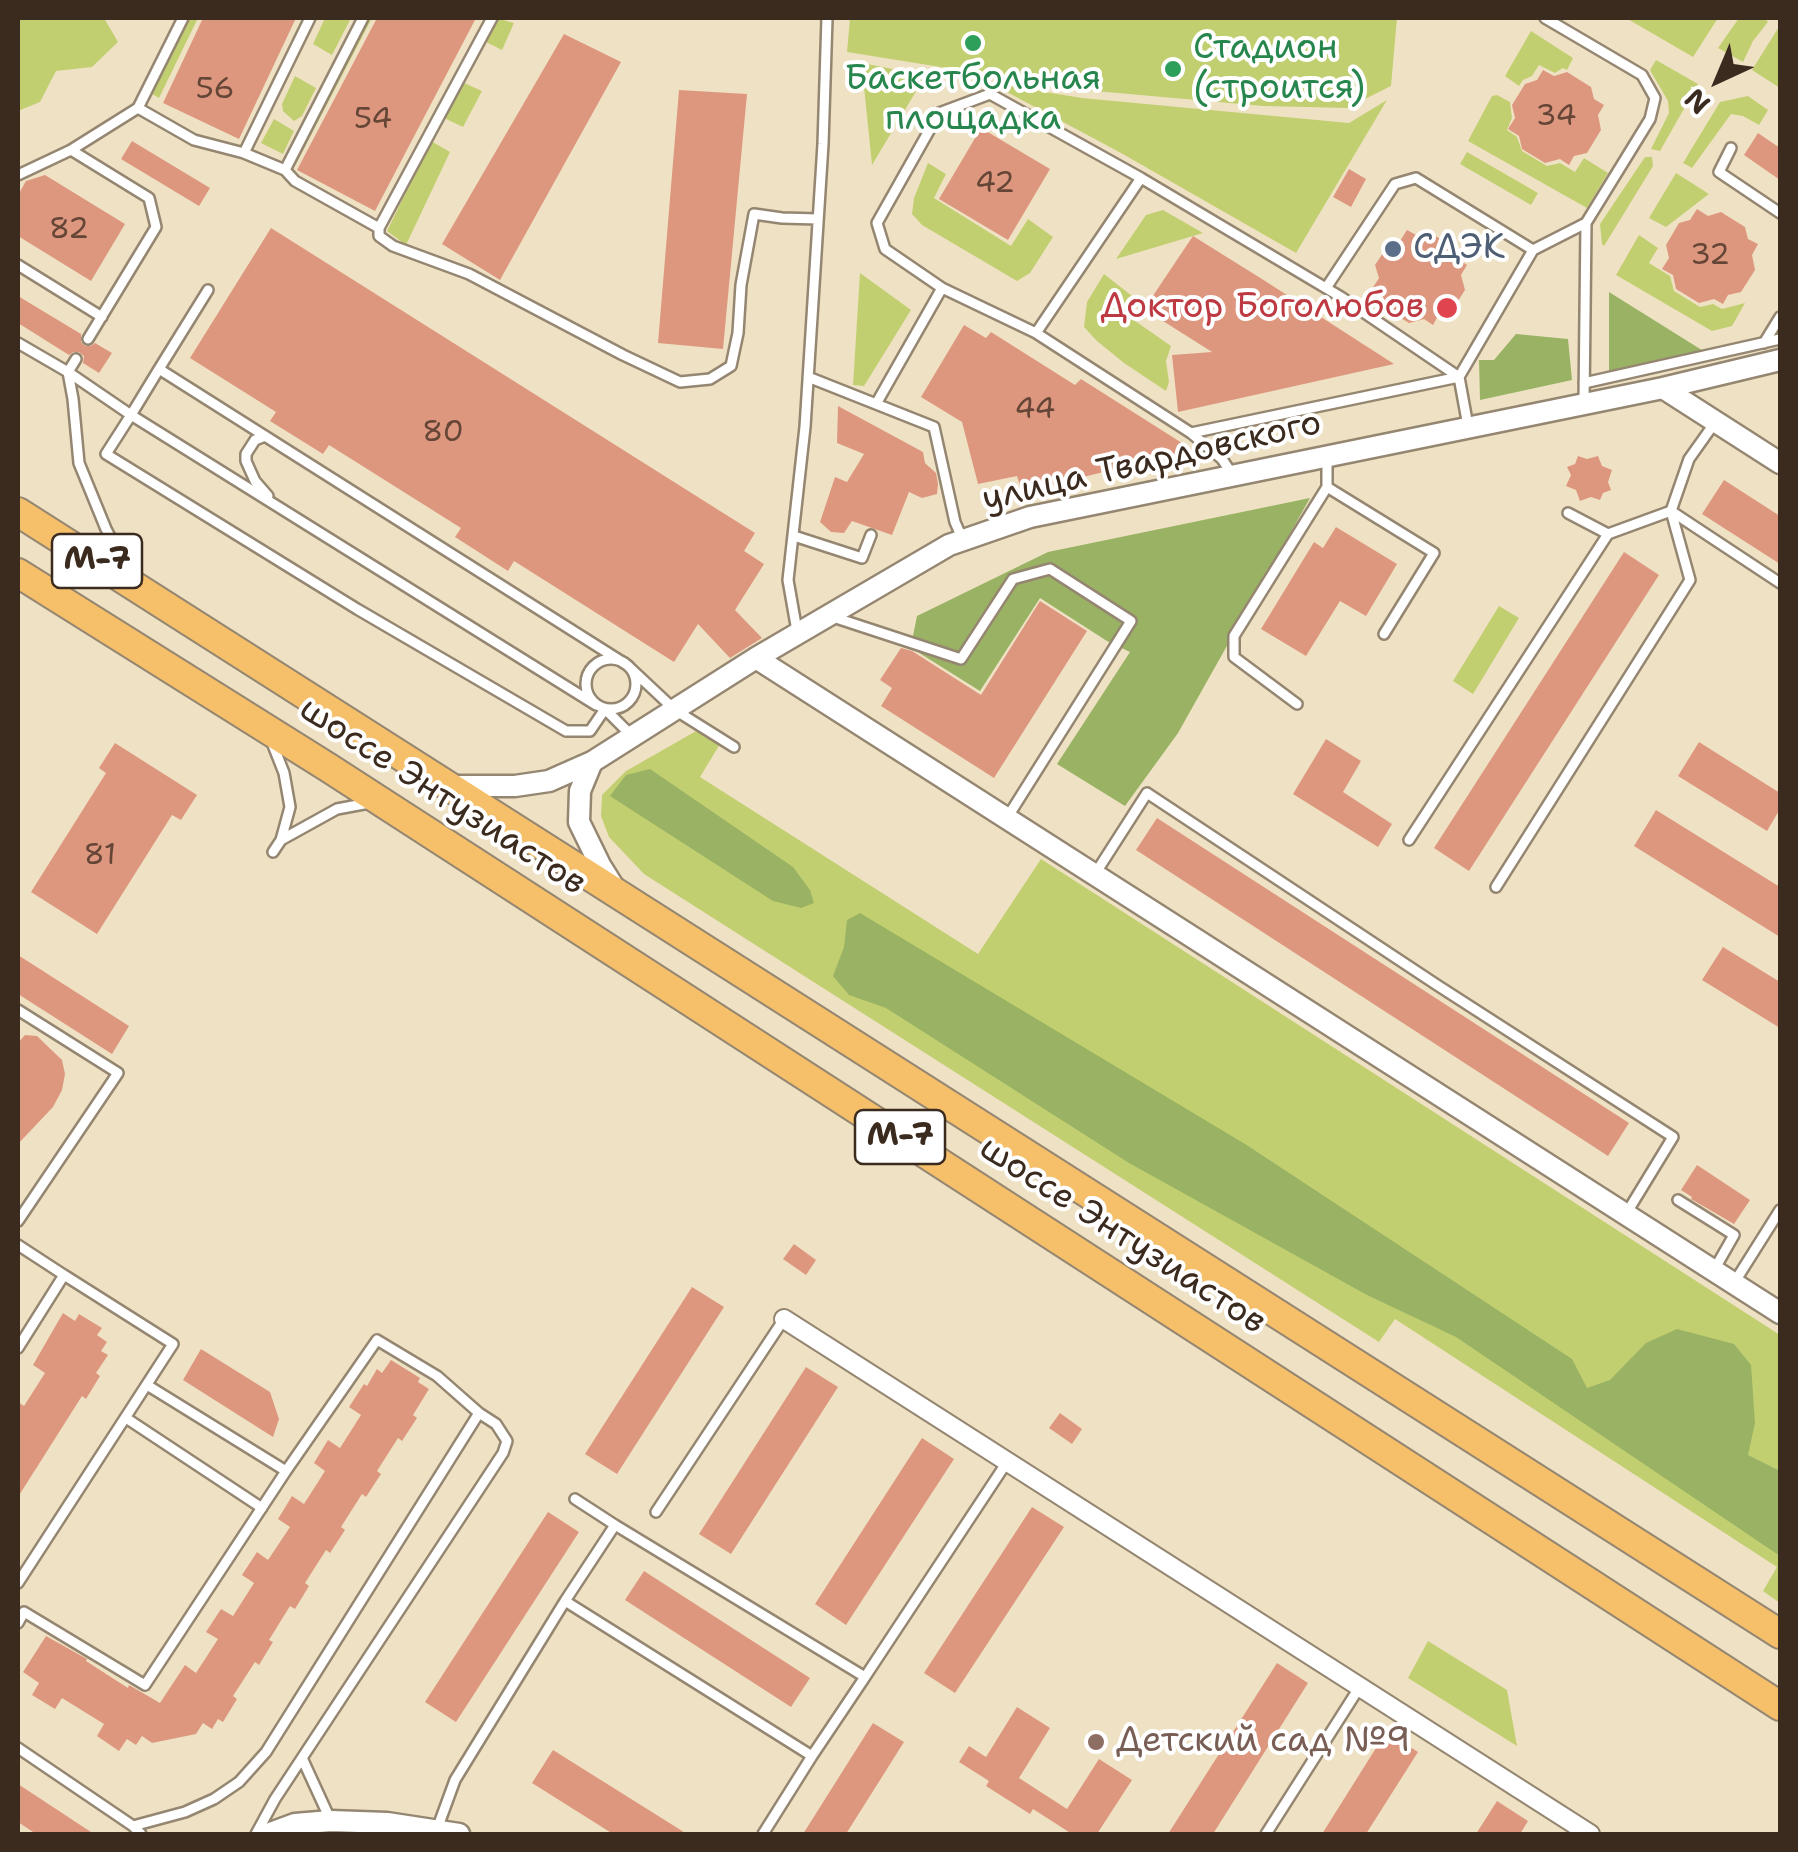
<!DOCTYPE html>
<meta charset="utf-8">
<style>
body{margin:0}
#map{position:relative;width:1798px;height:1852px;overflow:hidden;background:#efe2c4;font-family:"Shantell Sans",sans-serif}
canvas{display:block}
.frame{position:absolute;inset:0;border:20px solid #3b2a1e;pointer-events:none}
.north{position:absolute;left:1668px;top:30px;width:100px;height:100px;-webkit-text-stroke:8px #fff;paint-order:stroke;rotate:224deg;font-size:28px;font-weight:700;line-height:40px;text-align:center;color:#3b2a1e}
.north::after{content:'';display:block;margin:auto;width:35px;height:45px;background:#3b2a1e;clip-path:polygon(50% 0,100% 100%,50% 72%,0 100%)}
</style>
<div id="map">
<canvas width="1798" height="1852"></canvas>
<div class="frame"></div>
<div class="north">N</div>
</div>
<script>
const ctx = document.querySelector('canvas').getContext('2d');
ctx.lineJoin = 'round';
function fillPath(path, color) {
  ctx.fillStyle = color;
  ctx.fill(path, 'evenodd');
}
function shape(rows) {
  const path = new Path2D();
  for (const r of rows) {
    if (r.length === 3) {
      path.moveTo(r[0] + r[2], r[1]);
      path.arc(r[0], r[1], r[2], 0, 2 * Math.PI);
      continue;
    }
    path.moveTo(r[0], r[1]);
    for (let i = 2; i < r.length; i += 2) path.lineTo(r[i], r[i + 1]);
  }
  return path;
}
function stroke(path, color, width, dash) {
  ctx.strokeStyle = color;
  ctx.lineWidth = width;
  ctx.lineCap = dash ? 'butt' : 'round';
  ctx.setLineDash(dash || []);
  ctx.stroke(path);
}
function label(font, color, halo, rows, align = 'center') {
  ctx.font = font + ' "Shantell Sans",sans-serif';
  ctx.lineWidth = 8;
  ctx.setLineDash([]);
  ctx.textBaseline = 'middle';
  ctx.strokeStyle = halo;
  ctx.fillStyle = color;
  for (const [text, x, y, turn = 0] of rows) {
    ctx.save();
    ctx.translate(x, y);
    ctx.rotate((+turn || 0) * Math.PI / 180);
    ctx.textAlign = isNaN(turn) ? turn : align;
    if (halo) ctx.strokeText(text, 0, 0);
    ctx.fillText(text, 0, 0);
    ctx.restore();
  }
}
fillPath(shape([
 [18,18,104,18,118,42,92,67,56,71,40,102,18,111],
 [188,18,198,18,159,98,150,93],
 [325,18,351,18,332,55,313,44],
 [368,18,372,18,296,164,291,163],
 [496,18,514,23,502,50,484,41],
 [850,18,1397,18,1391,86,1347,108,1263,106,1084,90,847,52],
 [1626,18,1718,18,1693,57],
 [1739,18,1764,18,1768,22,1753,41,1743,62,1718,48],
 [1780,25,1780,88,1752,70],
 [1531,31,1573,58,1567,70,1563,68,1555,73,1539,65,1532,76,1523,80,1519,86,1505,76],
 [1656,60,1698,84,1660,151,1651,149,1669,113,1668,101,1650,70],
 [852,61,928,76,918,88,872,165,863,77,847,76],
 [295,76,316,88,302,116,294,121,283,111,282,104],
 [462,82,482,91,463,127,442,117],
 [990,83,1082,98,1349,123,1387,100,1296,253,1121,153],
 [1497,95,1510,102,1512,118,1507,130,1517,137,1522,151,1547,166,1560,163,1575,172,1584,158,1608,173,1587,208,1468,141,1492,96],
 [1748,96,1768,110,1759,125,1743,116,1731,114,1692,168,1683,163,1720,102],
 [274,119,294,131,283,154,261,143],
 [431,141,450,152,406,245,387,231],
 [1467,152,1538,193,1531,205,1460,164],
 [1645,157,1652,157,1653,166,1604,246,1602,244,1600,224],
 [928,163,946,174,934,198,1011,246,1028,219,1053,237,1030,273,1017,281,922,225,912,214,914,198],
 [1676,173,1709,194,1666,227,1649,218],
 [1163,210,1203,233,1116,259,1146,215],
 [1639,235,1658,248,1649,263,1670,276,1674,291,1700,307,1713,304,1722,309,1745,303,1732,326,1712,331,1616,275],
 [860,273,911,310,864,386,853,385],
 [1104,274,1132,296,1128,316,1171,346,1166,361,1169,382,1166,391,1124,363,1097,341,1084,327,1087,302],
 [1499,606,1519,618,1473,694,1453,681],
 [698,730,720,744,700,777,978,954,1041,859,1780,1335,1780,1603,1763,1591,1777,1567,1395,1319,1379,1342,644,874,609,837,601,816,602,795,626,771],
 [1428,1641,1507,1690,1517,1746,1408,1678]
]), '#c2cf71');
fillPath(shape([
 [1609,292,1705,352,1609,372],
 [1516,334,1568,339,1572,380,1480,400,1479,360,1494,360],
 [1310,498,1178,733,1125,806,1057,764,1130,652,1107,641,1040,598,980,691,905,644,896,643,913,636,917,616,1048,552],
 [650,769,793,867,810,890,814,903,801,908,773,901,610,796,626,775],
 [860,913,1245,1144,1572,1359,1587,1388,1610,1380,1646,1343,1677,1329,1734,1344,1751,1365,1755,1423,1748,1455,1780,1471,1780,1556,1456,1337,1367,1295,1129,1163,886,1008,849,995,833,976,844,947,847,920]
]), '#99b263');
fillPath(shape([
 [203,18,296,18,239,139,163,103],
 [377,18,476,18,375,211,297,170],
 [564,34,621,62,500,280,442,244],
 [1543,70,1554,76,1567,72,1591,87,1594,99,1604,105,1598,115,1601,130,1587,153,1574,156,1569,165,1560,159,1545,163,1522,149,1519,136,1508,129,1515,118,1512,105,1525,84,1537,80],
 [679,90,747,94,723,349,658,343],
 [981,128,1050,169,1008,240,939,199],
 [1758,133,1780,148,1780,180,1744,155],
 [132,141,210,188,199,206,121,159],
 [1349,169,1366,179,1351,207,1333,197],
 [45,175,125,224,91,281,18,236,18,195,26,181],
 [1697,209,1708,216,1721,212,1745,227,1748,239,1758,244,1752,255,1755,270,1741,292,1728,295,1723,304,1714,299,1699,303,1676,289,1673,275,1662,269,1669,258,1666,245,1679,223,1690,220],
 [271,228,755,533,744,551,764,564,735,610,762,638,730,658,698,624,674,662,514,561,508,571,455,537,461,528,329,445,323,454,270,421,276,412,190,358],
 [1407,230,1418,236,1430,233,1455,247,1458,259,1467,265,1461,275,1465,290,1451,312,1438,316,1433,325,1424,319,1409,323,1386,309,1383,296,1372,289,1379,278,1375,265,1389,244,1400,241],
 [1193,236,1262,279,1394,364,1178,412,1172,355,1212,352,1144,309],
 [18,296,81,334,81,342,85,346,91,346,95,343,112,353,99,373,83,363,84,356,79,352,73,352,69,355,18,323],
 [964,325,986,338,991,332,1075,385,1081,379,1193,450,1022,492,1017,476,978,484,962,422,921,397],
 [838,406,923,452,925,463,936,473,938,484,937,494,922,498,909,492,892,535,852,521,844,533,831,532,820,522,835,477,847,482,864,454,837,443],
 [1578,456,1587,459,1598,456,1602,466,1612,470,1608,482,1611,490,1603,493,1600,500,1591,497,1580,501,1576,490,1566,486,1571,475,1567,467,1575,464],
 [1724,480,1780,516,1780,564,1702,514],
 [1336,527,1397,564,1366,616,1340,601,1306,656,1261,629,1314,542,1323,548],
 [1624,552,1659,575,1469,871,1434,848],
 [1040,601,1087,631,994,778,881,706,892,688,880,680,901,648,912,651,981,695],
 [1326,739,1361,761,1343,792,1392,824,1378,847,1293,794],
 [1699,742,1780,793,1780,809,1767,831,1678,776],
 [115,743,197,795,181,820,172,815,97,934,31,892,106,773,99,768],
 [1656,810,1780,887,1780,937,1634,846],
 [1157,818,1629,1123,1608,1156,1136,850],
 [1723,947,1780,982,1780,1028,1702,980],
 [18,955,129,1026,112,1054,18,994],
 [25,1035,37,1036,62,1060,65,1074,62,1090,53,1107,18,1144,18,1043],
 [1697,1165,1750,1200,1734,1224,1691,1199,1692,1197,1681,1190],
 [794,1244,816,1260,806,1275,783,1259],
 [692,1287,724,1307,617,1474,585,1454],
 [63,1313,75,1321,79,1314,102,1328,97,1335,107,1342,101,1351,108,1355,96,1373,100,1376,86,1399,82,1396,18,1497,18,1402,24,1406,45,1373,33,1365],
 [201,1349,270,1392,279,1419,273,1437,183,1380],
 [391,1360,420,1378,418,1382,429,1389,413,1415,417,1418,402,1441,398,1438,377,1471,381,1474,366,1497,362,1494,341,1527,345,1530,330,1553,326,1550,305,1583,309,1586,295,1609,290,1606,269,1640,273,1642,259,1665,255,1662,233,1696,237,1699,223,1722,218,1719,212,1729,203,1723,196,1734,152,1743,142,1736,136,1745,127,1739,119,1751,97,1736,104,1724,62,1698,55,1709,32,1695,39,1683,23,1672,46,1636,87,1659,86,1661,128,1688,129,1685,160,1703,185,1665,196,1673,218,1639,206,1632,221,1609,233,1616,254,1583,242,1575,257,1552,268,1560,290,1527,278,1519,292,1496,304,1504,325,1471,314,1463,328,1440,340,1448,361,1415,349,1407,364,1384,367,1386,377,1369,382,1373],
 [806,1367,838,1387,731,1554,699,1534],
 [1060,1413,1082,1429,1072,1444,1049,1428],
 [922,1438,954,1459,846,1625,815,1604],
 [1032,1507,1064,1527,955,1693,924,1673],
 [548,1512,579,1532,456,1722,425,1702],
 [644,1571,810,1678,791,1707,625,1600],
 [1277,1663,1308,1683,1213,1834,1168,1834],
 [1017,1707,1050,1728,1019,1778,1067,1809,1099,1759,1132,1780,1097,1834,1072,1834,1033,1809,1030,1814,986,1786,989,1781,959,1762,969,1746,986,1757],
 [873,1723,904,1742,846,1834,803,1834],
 [1386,1732,1418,1752,1366,1834,1322,1834],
 [553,1750,687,1834,613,1834,532,1783],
 [18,1784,94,1834,36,1834,18,1822],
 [1497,1801,1528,1821,1520,1834,1476,1834]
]), '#de977f');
const service = shape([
 [183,18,138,108,194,140,244,153,310,18],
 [363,18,285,170,295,181,379,228,492,18],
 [1545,18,1642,75,1655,98,1650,119,1586,223,1584,402],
 [1731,148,1719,172,1780,213],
 [71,150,138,108],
 [244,153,285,170],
 [18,175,71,150,149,198,156,227,88,339],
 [1141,178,990,94,939,113,877,223,885,249,942,288,1036,333,1191,433],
 [379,228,379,236,393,246,469,274,623,355,680,382,710,379,731,366,738,333,741,285,754,214,782,218,818,219],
 [1533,250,1586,223],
 [18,265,102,317],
 [1326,288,1395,184,1416,178,1533,250,1459,377,1468,426],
 [1036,333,1141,178,1341,297,1459,377],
 [18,343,68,372,73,399,79,463,106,529,128,571],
 [1764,343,1780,317],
 [76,359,68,372,131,415,106,454,357,609,566,731,590,731,605,709,632,736],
 [159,369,208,290],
 [808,377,934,427,955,522,962,538],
 [1584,383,1780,339],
 [876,404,942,288],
 [265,436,255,440,246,454,246,461,255,481,268,496],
 [1232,474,1222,459,1191,433,1459,377],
 [1327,487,1434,553,1384,634],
 [1568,513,1608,534,1671,511,1780,583],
 [794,536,862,558,871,535],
 [830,616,961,659,1013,579,1050,569,1131,621,1007,818],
 [797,631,788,580,805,427,823,144,827,18],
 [611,684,25],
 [1297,704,1234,657,1234,636,1327,487,1327,458],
 [596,705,131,415,159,369,627,665,675,710,734,747],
 [271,740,284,773,290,807,281,840,273,852],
 [281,840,337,809,369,803],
 [1409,840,1608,534],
 [1095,874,1147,793,1437,985,1673,1137,1626,1214],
 [1496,887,1690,580,1671,511,1689,459,1716,421],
 [18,1010,118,1073,18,1221],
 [1678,1200,1734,1235,1714,1270],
 [18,1245,64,1275],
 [1734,1283,1780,1210],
 [18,1348,64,1275,173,1344,18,1583],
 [147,1385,286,1471],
 [126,1418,262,1508],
 [575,1499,615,1525],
 [656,1512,784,1319],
 [565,1601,812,1756,763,1834],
 [18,1623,24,1612,145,1685,286,1471,377,1340,437,1376,479,1413,266,1752,239,1782,214,1799,185,1812,133,1826],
 [18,1748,133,1826,141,1834],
 [812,1756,865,1677],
 [302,1758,330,1819],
 [436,1832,455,1780,565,1601,615,1525,865,1677,1007,1462],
 [256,1834,275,1799,503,1453,507,1441,496,1424,479,1413],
 [1266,1834,1359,1688]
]);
const minor = shape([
 [784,1319,1590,1834]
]);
const tertiary = shape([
 [1663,388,1780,463],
 [756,658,1780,1313],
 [592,762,580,791,579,822,600,865,615,889],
 [450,786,515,786,549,781,592,762,756,658,949,545,1030,517,1663,388,1780,360],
 [268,1834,295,1824,331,1821,387,1823,459,1834]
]);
const trunk = shape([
 [18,512,1780,1634],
 [18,573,329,768,1780,1706]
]);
stroke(service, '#958671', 14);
stroke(minor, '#958671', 22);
stroke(tertiary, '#958671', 25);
stroke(trunk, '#958671', 32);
stroke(service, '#fff', 9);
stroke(minor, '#fff', 18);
stroke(tertiary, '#fff', 20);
stroke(trunk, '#f6c06b', 28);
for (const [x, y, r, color] of [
 [973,43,10,"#2e9e5b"],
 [1173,69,10,"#2e9e5b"],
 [1393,249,10,"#5c6f8a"],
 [1447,308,12,"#e0444e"],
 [1096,1742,10,"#8d6e63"]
]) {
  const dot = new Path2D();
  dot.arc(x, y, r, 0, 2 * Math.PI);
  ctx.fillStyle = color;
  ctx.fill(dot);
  stroke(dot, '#fff', 4);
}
label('30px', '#644536', null, [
 ["56",215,90],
 ["34",1556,117],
 ["54",373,120],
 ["42",995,184],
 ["82",69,230],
 ["32",1710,256],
 ["44",1035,410],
 ["80",443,433],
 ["81",100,856]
]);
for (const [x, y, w] of [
 [97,561,90],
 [900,1137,90]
]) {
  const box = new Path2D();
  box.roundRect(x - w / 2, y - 27, w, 54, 8);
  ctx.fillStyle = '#fff';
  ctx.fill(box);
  stroke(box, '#3b2a1e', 2.5);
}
label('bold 32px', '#3b2a1e', null, [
 ["М-7",97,561],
 ["М-7",900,1137]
]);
label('35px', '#27864d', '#fff', [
 ["Стадион",1193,49],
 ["(строится)",1193,89],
 ["Баскетбольная",973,80,"center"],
 ["площадка",973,120,"center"]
], 'left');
label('35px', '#4e5e75', '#fff', [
 ["СДЭК",1413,249]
], 'left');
label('35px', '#be3a42', '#fff', [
 ["Доктор Боголюбов",1424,308]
], 'right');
label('35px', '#3b2a1e', '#fff', [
 ["улица Твардовского",1152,462,-13],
 ["шоссе Энтузиастов",442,797,33],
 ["шоссе Энтузиастов",1122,1236,33]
]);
label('35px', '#785e54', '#fff', [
 ["Детский сад №9",1116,1742]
], 'left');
</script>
